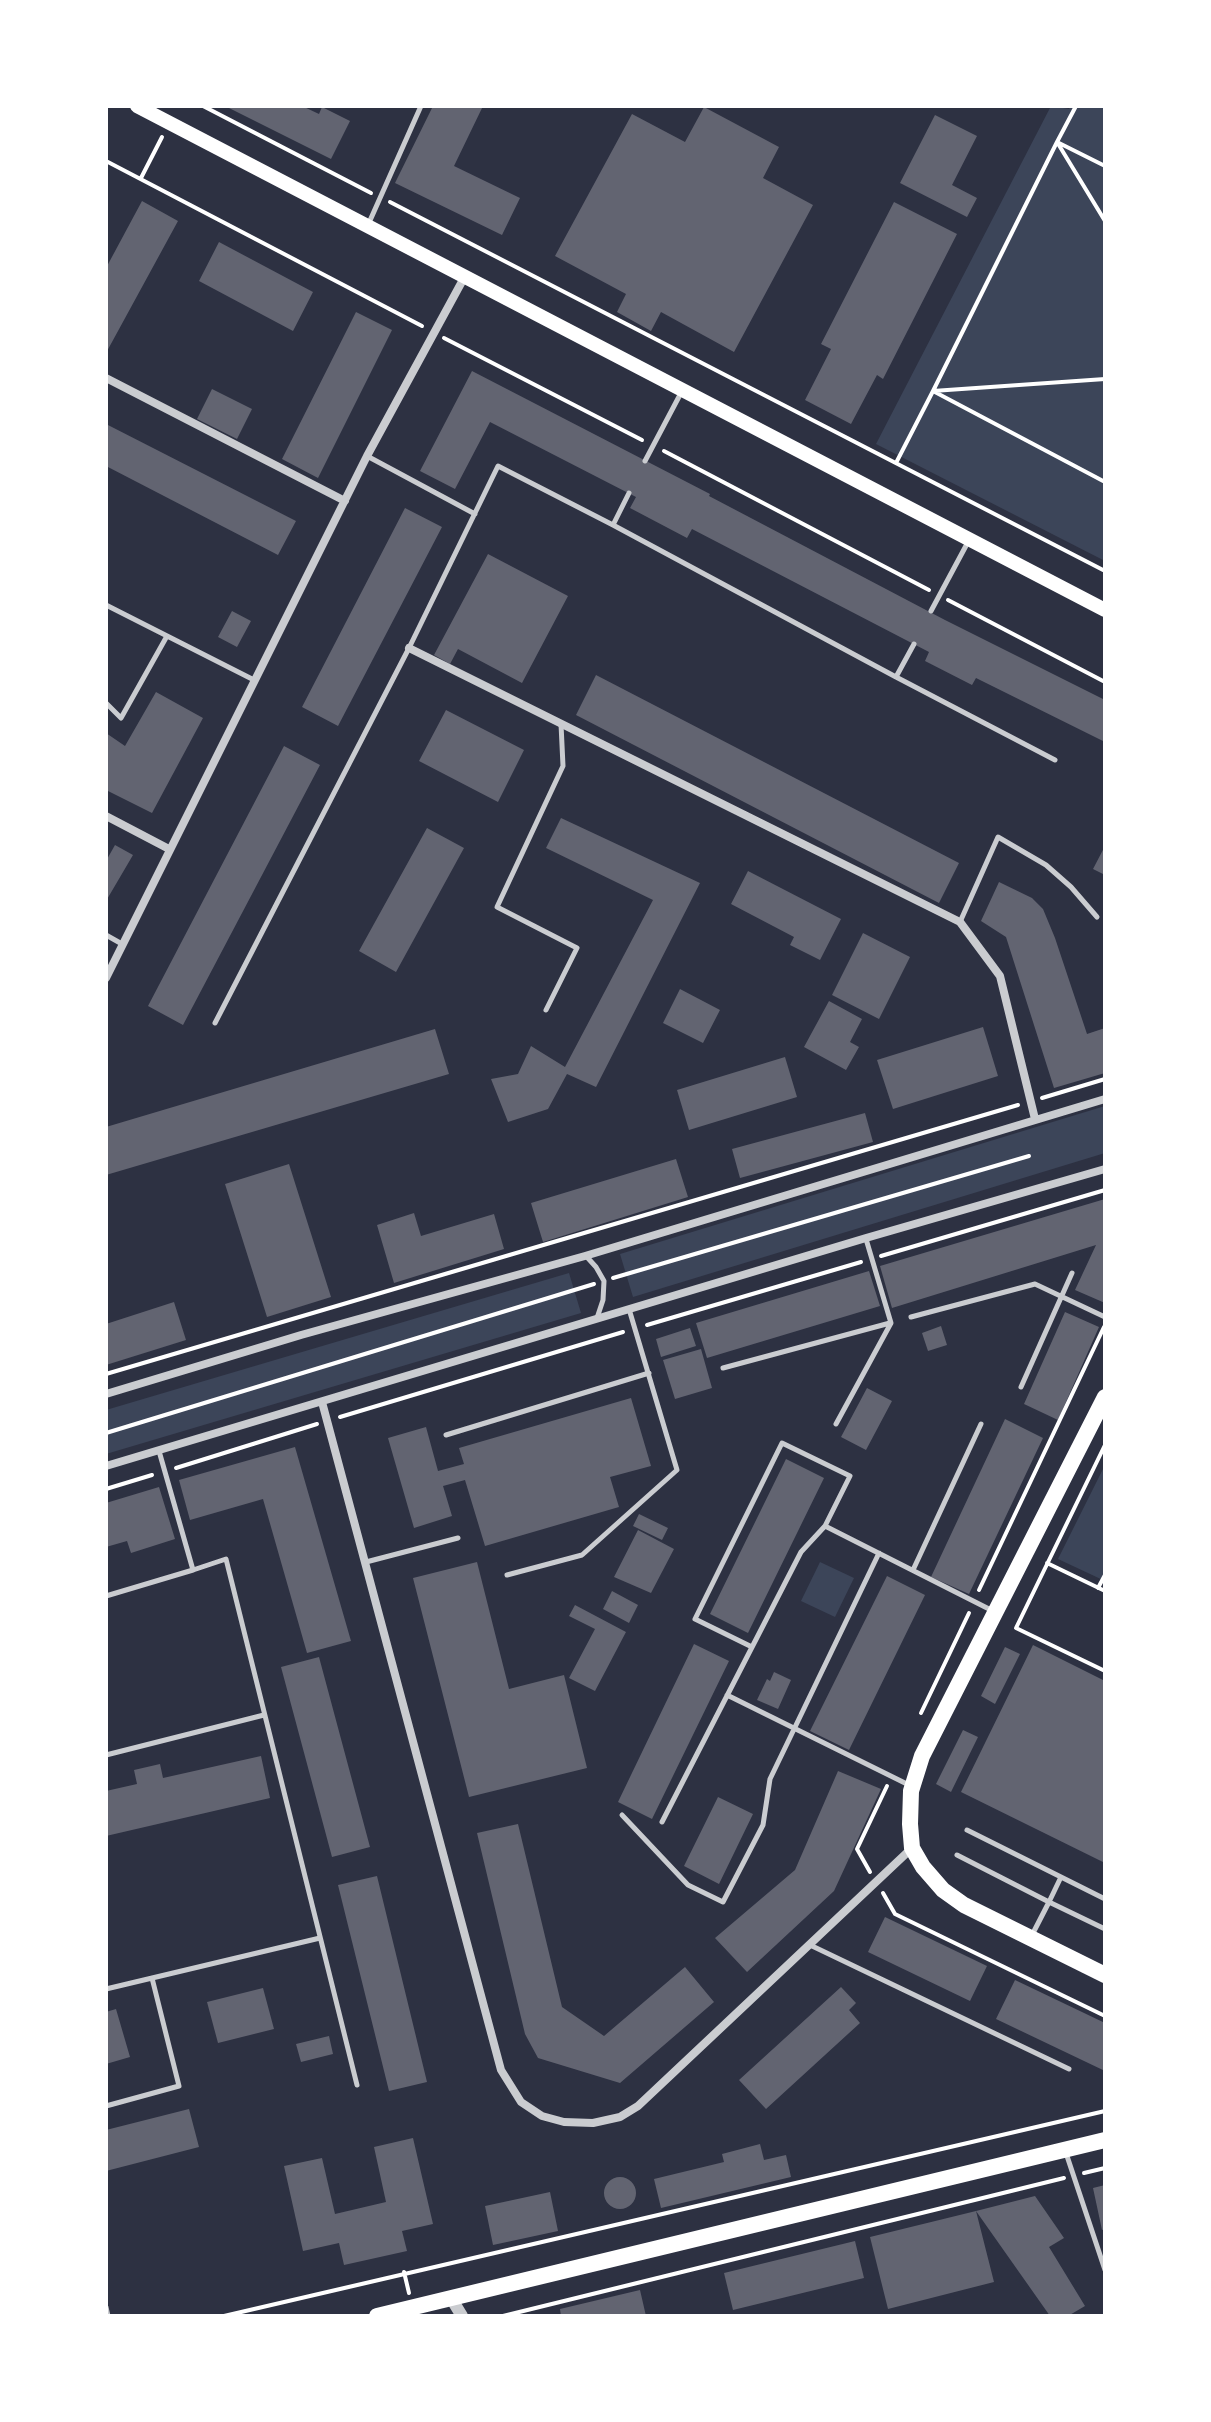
<!DOCTYPE html>
<style>
body{margin:0}
#map{position:relative;width:1211px;height:2422px;overflow:hidden;background:#2d3142;font-family:Inter,sans-serif}
canvas{display:block}
.frame{position:absolute;inset:0;border:108px solid #fff;pointer-events:none}
</style>
<div id="map">
<canvas width="1211" height="2422"></canvas>
<div class="frame"></div>
</div>
<script>
const ctx = document.querySelector('canvas').getContext('2d');
ctx.lineJoin = 'round';
function fillPath(path, color) {
  ctx.fillStyle = color;
  ctx.fill(path, 'evenodd');
}
function shape(rows) {
  const path = new Path2D();
  for (const r of rows) {
    if (r.length === 3) {
      path.moveTo(r[0] + r[2], r[1]);
      path.arc(r[0], r[1], r[2], 0, 2 * Math.PI);
      continue;
    }
    path.moveTo(r[0], r[1]);
    for (let i = 2; i < r.length; i += 2) path.lineTo(r[i], r[i + 1]);
  }
  return path;
}
function stroke(path, color, width, dash) {
  ctx.strokeStyle = color;
  ctx.lineWidth = width;
  ctx.lineCap = dash ? 'butt' : 'round';
  ctx.setLineDash(dash || []);
  ctx.stroke(path);
}
fillPath(shape([
 [1051,106,1069,109,1071,106,1105,106,1105,561,876,444],
 [1105,1106,1105,1153,633,1297,620,1254],
 [569,1273,581,1313,106,1454,106,1410],
 [1105,1465,1105,1581,1058,1559],
 [820,1562,854,1578,835,1617,801,1601]
]), '#3c4559');
fillPath(shape([
 [225,106,302,106,319,114,322,107,350,121,331,159],
 [433,106,483,106,454,166,520,198,502,235,395,183],
 [704,107,779,147,763,178,813,205,734,352,661,312,651,331,617,312,626,294,555,256,632,114,685,142],
 [935,115,977,136,952,185,977,198,967,217,900,183],
 [142,201,178,221,106,353,106,268],
 [894,202,957,234,883,379,877,375,851,424,805,400,831,349,821,344],
 [219,242,313,292,293,331,199,281],
 [356,312,392,330,318,478,282,459],
 [472,371,710,494,709,496,945,620,1105,700,1105,742,976,678,972,685,925,661,929,652,692,529,687,538,630,508,636,497,490,422,455,489,420,471],
 [212,389,252,409,237,439,197,419],
 [106,424,296,521,278,555,106,466],
 [405,508,442,527,338,726,302,707],
 [488,554,568,596,522,683,458,649,450,664,434,655],
 [232,611,251,621,237,647,218,637],
 [596,675,959,863,939,903,576,715],
 [156,692,203,718,152,813,106,790,106,733,125,746],
 [446,710,524,750,498,802,419,761],
 [284,746,320,765,183,1025,148,1006],
 [561,818,700,883,596,1087,567,1074,548,1109,508,1122,491,1079,518,1074,531,1046,565,1067,653,900,546,848],
 [427,828,464,848,396,972,359,951],
 [115,845,133,855,106,901,106,861],
 [1105,846,1105,875,1093,869],
 [748,871,841,919,820,960,790,945,794,937,731,904],
 [999,882,1032,898,1043,909,1055,938,1087,1034,1105,1028,1105,1073,1054,1088,1006,937,981,921],
 [863,933,910,957,879,1019,832,995],
 [680,989,720,1010,703,1043,663,1023],
 [829,1001,862,1019,850,1042,859,1047,846,1070,804,1047],
 [983,1027,998,1076,893,1109,877,1060],
 [435,1029,449,1074,106,1175,106,1127],
 [785,1057,797,1097,689,1130,677,1090],
 [865,1113,873,1142,740,1178,732,1149],
 [676,1159,688,1197,543,1242,531,1203],
 [289,1164,331,1297,267,1317,225,1184],
 [1105,1199,1105,1303,1075,1290,1096,1245,892,1308,880,1266],
 [414,1213,421,1236,494,1214,504,1249,394,1283,377,1225],
 [869,1271,880,1306,707,1358,696,1323],
 [174,1302,186,1340,106,1365,106,1324],
 [1065,1312,1099,1327,1058,1420,1024,1404],
 [941,1326,947,1345,928,1351,922,1333],
 [690,1328,696,1346,661,1357,656,1339],
 [701,1349,712,1388,675,1399,663,1360],
 [867,1388,892,1401,866,1450,841,1437],
 [631,1398,651,1466,610,1477,619,1507,485,1546,465,1480,443,1486,452,1516,414,1528,388,1438,426,1427,438,1471,464,1464,459,1448],
 [1005,1419,1043,1438,969,1594,931,1577],
 [295,1447,351,1641,307,1653,263,1499,190,1520,179,1480],
 [786,1459,824,1478,748,1633,710,1614],
 [159,1487,175,1539,131,1553,127,1541,106,1547,106,1503],
 [639,1514,668,1528,662,1540,633,1526],
 [638,1530,674,1549,651,1593,614,1577],
 [477,1562,509,1689,564,1675,587,1768,469,1797,413,1578],
 [887,1576,925,1595,849,1750,810,1731],
 [612,1591,638,1605,629,1623,603,1609],
 [575,1605,626,1632,595,1691,569,1678,595,1629,569,1616],
 [694,1644,729,1661,652,1819,618,1802],
 [1033,1645,1105,1681,1105,1863,961,1792],
 [1005,1647,1020,1654,995,1704,981,1696],
 [319,1657,370,1847,332,1857,281,1667],
 [774,1672,791,1680,778,1709,757,1700,767,1679,770,1681],
 [963,1730,978,1737,951,1792,936,1784],
 [261,1756,270,1798,106,1836,106,1791,137,1784,134,1770,160,1764,163,1778],
 [838,1771,881,1789,834,1891,747,1972,715,1938,795,1870],
 [718,1797,753,1814,719,1884,684,1866],
 [518,1824,562,2007,604,2036,685,1967,714,2002,620,2083,538,2058,525,2034,477,1833],
 [377,1876,427,2082,389,2091,338,1885],
 [885,1917,987,1966,970,2001,868,1952],
 [1015,1980,1105,2023,1105,2071,996,2019],
 [841,1987,856,2003,849,2010,860,2023,766,2109,739,2080],
 [263,1988,274,2029,218,2043,207,2002],
 [116,2009,130,2057,106,2064,106,2012],
 [329,2036,333,2054,301,2062,296,2044],
 [189,2109,199,2147,106,2171,106,2130],
 [413,2138,433,2224,402,2231,407,2251,344,2265,339,2243,303,2251,284,2166,322,2158,335,2214,386,2202,374,2147],
 [760,2144,764,2160,786,2155,791,2177,661,2208,654,2179,724,2162,722,2154],
 [620,2193,16],
 [1105,2185,1105,2229,1102,2230,1093,2188],
 [550,2192,558,2231,493,2245,485,2206],
 [1035,2196,1064,2238,1049,2247,1085,2306,1068,2316,1050,2316,976,2211],
 [976,2211,994,2282,888,2309,870,2237],
 [855,2241,864,2278,733,2310,724,2273],
 [640,2290,646,2316,561,2316,560,2309]
]), '#626471');
stroke(shape([
 [203,106,371,193],
 [1076,106,1057,142,1105,166],
 [106,161,422,326],
 [141,178,162,137],
 [390,202,1105,571],
 [1105,221,1057,142,933,391,1105,482],
 [444,338,642,440],
 [664,451,929,590],
 [896,463,933,391,1105,379],
 [948,600,1105,682],
 [1042,1098,1105,1079],
 [881,1256,1105,1190],
 [613,1278,1029,1156],
 [647,1325,861,1262],
 [106,1374,1018,1105],
 [340,1417,623,1332],
 [106,1433,594,1284],
 [1105,1445,1016,1628,1105,1671],
 [176,1468,317,1424],
 [106,1489,152,1475],
 [1047,1563,1105,1591],
 [1098,1588,1105,1575],
 [979,1590,1104,1327],
 [921,1713,969,1613],
 [870,1872,857,1849,887,1786],
 [883,1893,895,1914,1105,2016],
 [1084,2173,1105,2168],
 [404,2272,409,2293],
 [224,2316,1105,2111],
 [503,2316,1064,2178]
]), '#fff', 4);
stroke(shape([
 [368,225,421,106],
 [367,456,475,514],
 [645,461,682,391],
 [629,493,613,525,896,677,914,644],
 [106,605,254,680],
 [931,611,968,542],
 [896,677,1055,760],
 [106,703,121,718,167,636],
 [960,922,998,837,1046,865,1071,887,1097,917],
 [106,935,122,944],
 [546,1010,577,948,497,907,563,766,561,724],
 [215,1023,409,648,498,466,613,525],
 [586,1256,596,1267,604,1281,603,1300,597,1318],
 [911,1317,1035,1284,1105,1317],
 [723,1368,890,1323],
 [1021,1387,1072,1273],
 [836,1424,891,1323,866,1239],
 [446,1435,649,1373],
 [159,1451,193,1570,226,1559,357,2085],
 [825,1526,991,1610],
 [366,1562,458,1538],
 [913,1570,981,1424],
 [507,1575,582,1555,677,1470,629,1309],
 [106,1596,193,1570],
 [727,1695,911,1786],
 [106,1755,264,1715],
 [622,1815,688,1885,723,1902,763,1825,770,1779,879,1553],
 [662,1822,801,1552,825,1526,850,1476,782,1443,695,1619,752,1647],
 [967,1830,1105,1899],
 [957,1855,1049,1902,1061,1877],
 [1031,1937,1049,1902,1105,1929],
 [810,1945,1069,2069],
 [106,1989,320,1938],
 [106,2106,179,2086,152,1978],
 [1066,2153,1105,2270],
 [106,2307,108,2316]
]), '#caccd0', 5);
stroke(shape([
 [106,378,345,501],
 [409,648,960,922,1000,976,1035,1119],
 [106,816,169,849],
 [106,978,367,456,465,276],
 [106,1394,301,1335,585,1256,1105,1099],
 [322,1402,501,2070,521,2102,542,2116,564,2122,593,2123,620,2117,638,2106,912,1848],
 [106,1466,866,1238,1105,1169]
]), '#caccd0', 8);
stroke(shape([
 [451,2298,462,2316]
]), '#caccd0', 12);
stroke(shape([
 [137,106,1105,610]
]), '#fff', 14);
stroke(shape([
 [1105,1397,922,1756,911,1791,910,1824,912,1848,923,1867,943,1890,964,1905,1105,1975],
 [377,2316,1105,2140]
]), '#fff', 16);
</script>
